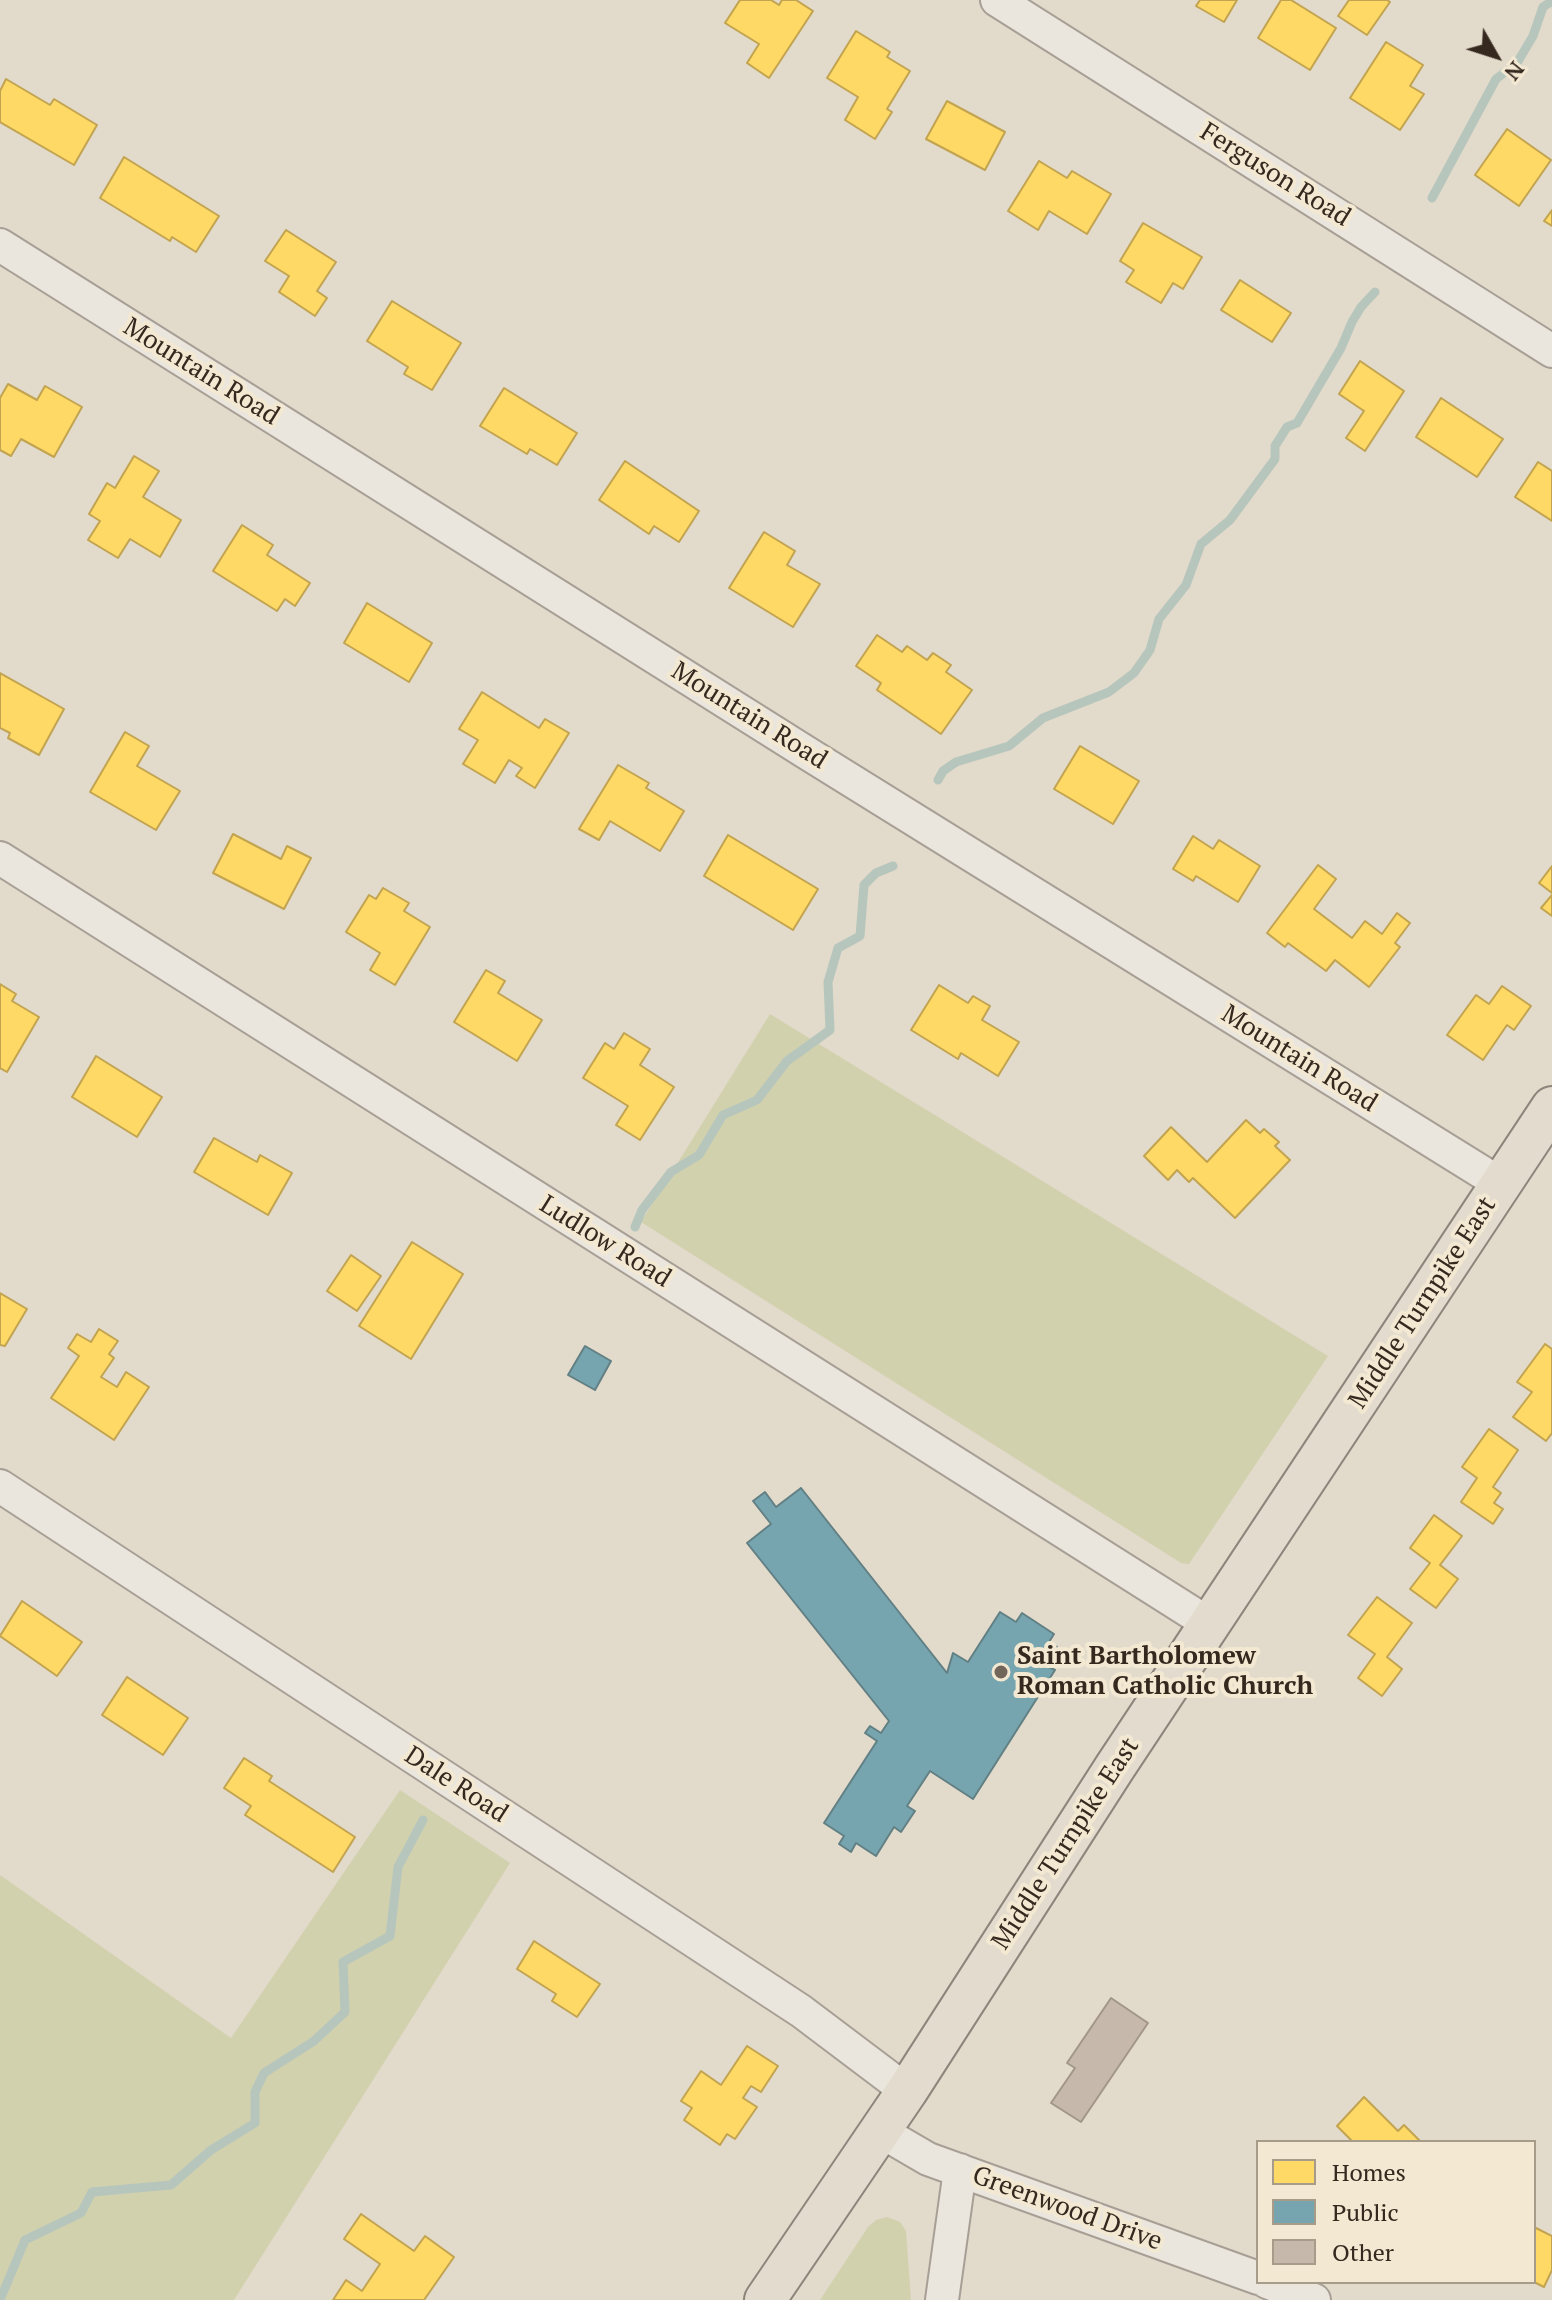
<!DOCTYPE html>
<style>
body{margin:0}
#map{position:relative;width:1552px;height:2300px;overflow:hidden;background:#e2dacb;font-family:"PT Serif",serif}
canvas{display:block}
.legend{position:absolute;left:1256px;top:2140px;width:280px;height:144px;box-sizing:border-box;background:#f3e8d2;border:2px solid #a79b8a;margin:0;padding:10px 14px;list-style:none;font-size:24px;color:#35281e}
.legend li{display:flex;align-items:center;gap:16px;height:40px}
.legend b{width:40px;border:2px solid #a79b8a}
.north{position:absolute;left:1456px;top:16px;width:80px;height:80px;-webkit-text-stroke:6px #f3e8d2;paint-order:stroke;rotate:129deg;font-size:22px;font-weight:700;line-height:32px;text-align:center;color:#35281e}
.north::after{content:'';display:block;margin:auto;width:28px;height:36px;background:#35281e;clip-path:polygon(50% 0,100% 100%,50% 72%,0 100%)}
</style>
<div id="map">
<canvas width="1552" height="2300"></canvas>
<ul class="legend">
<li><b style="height:22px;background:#ffd966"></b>Homes</li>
<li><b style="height:22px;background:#76a5af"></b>Public</li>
<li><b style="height:22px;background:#c6b9ac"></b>Other</li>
</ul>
<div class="north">N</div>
</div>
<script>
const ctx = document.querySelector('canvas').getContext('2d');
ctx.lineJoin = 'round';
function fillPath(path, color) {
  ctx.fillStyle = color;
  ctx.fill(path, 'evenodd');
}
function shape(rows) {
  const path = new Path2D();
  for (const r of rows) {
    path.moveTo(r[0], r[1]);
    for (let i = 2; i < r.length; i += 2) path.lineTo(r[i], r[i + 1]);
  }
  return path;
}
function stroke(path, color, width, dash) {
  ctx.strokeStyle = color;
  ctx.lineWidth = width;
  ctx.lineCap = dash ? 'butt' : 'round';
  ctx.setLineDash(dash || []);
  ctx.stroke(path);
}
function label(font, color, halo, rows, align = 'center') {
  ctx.font = font + ' "PT Serif",serif';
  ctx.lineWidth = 8;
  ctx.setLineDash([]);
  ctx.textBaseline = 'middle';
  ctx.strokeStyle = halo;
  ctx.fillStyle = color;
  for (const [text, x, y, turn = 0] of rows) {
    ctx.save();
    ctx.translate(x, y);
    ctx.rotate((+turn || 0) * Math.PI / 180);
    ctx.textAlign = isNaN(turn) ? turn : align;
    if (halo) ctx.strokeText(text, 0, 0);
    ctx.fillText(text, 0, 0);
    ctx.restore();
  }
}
fillPath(shape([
 [770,1014,1328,1356,1189,1564,1181,1563,641,1222],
 [400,1790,510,1863,234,2300,0,2300,0,1875,231,2038],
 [887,2217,900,2222,906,2231,911,2300,820,2300,868,2227,876,2220]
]), '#d2d1ae');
const homes = shape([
 [740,0,771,0,779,5,782,0,796,0,813,11,769,78,747,63,759,44,725,23,740,0],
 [1200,0,1237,0,1224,22,1196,6,1200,0],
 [1281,0,1291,0,1336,28,1310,70,1258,38,1281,0],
 [1349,0,1387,0,1390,2,1367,35,1338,16,1349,0],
 [856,31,890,52,887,57,910,71,887,109,892,112,875,139,845,120,858,97,827,78,856,31],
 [1386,42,1423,65,1410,86,1424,94,1400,130,1350,98,1386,42],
 [6,79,50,105,54,99,97,125,74,165,0,122,0,91,6,79],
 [947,101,1005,132,985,170,926,139,947,101],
 [1507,129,1551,160,1519,206,1475,175,1507,129],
 [124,157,219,216,196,252,172,237,170,241,100,198,124,157],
 [1039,161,1067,178,1072,171,1111,194,1087,234,1049,211,1038,230,1008,211,1039,161],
 [1552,210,1552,226,1544,221,1552,210],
 [1143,223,1202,257,1183,289,1173,283,1161,303,1126,282,1134,270,1120,261,1143,223],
 [286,230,336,262,317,291,327,298,315,316,279,292,289,276,265,261,286,230],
 [1240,280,1291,313,1272,342,1221,310,1240,280],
 [392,301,461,343,432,390,404,374,408,367,367,341,392,301],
 [1360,361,1404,391,1365,451,1346,438,1364,411,1339,394,1360,361],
 [8,384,37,400,45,386,82,407,54,457,21,439,11,456,0,450,0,398,8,384],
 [504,388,577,433,557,465,530,449,527,454,480,426,504,388],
 [1441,398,1503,439,1477,477,1416,437,1441,398],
 [134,456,159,471,143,497,181,520,160,557,130,539,118,558,88,540,100,521,89,514,107,483,115,488,134,456],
 [625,461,699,511,679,542,654,526,649,534,599,500,625,461],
 [1538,462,1552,471,1552,521,1515,497,1538,462],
 [242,525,273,545,267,555,310,583,295,606,285,599,277,611,213,571,242,525],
 [764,532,795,551,787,565,820,584,793,627,729,588,764,532],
 [367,603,432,643,409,682,344,643,367,603],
 [877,635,902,652,907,646,927,660,933,653,951,665,946,672,972,690,941,734,877,690,881,683,856,666,877,635],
 [0,673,64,709,39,755,8,738,10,733,0,728,0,673],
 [482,692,539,728,545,719,569,733,535,788,516,776,522,768,509,760,495,783,463,764,478,740,459,729,482,692],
 [125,732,149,746,137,766,180,791,156,830,90,792,125,732],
 [1080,746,1139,781,1113,824,1054,789,1080,746],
 [618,765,649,783,646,788,684,811,660,851,610,821,599,840,579,829,618,765],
 [233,834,281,859,287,846,311,858,284,909,213,873,233,834],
 [728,835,818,889,793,930,704,876,728,835],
 [1193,836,1213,849,1219,840,1260,866,1238,902,1196,876,1193,881,1173,869,1193,836],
 [1318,865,1336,879,1314,909,1352,938,1365,921,1382,934,1397,913,1410,923,1395,943,1400,947,1369,987,1335,960,1326,971,1288,943,1285,947,1267,933,1318,865],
 [1552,866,1552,893,1539,883,1552,866],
 [383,888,409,903,404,911,430,927,395,985,370,970,380,953,346,932,369,895,376,899,383,888],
 [1552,895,1552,916,1541,908,1552,895],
 [486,970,505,981,498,993,542,1020,517,1061,454,1022,486,970],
 [0,984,16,994,12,1001,39,1017,7,1072,0,1068,0,984],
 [939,985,968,1003,973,996,990,1006,982,1020,1019,1042,998,1076,961,1053,958,1059,911,1030,939,985],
 [1502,986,1531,1006,1514,1030,1507,1025,1483,1060,1447,1035,1476,995,1489,1004,1502,986],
 [624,1033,650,1049,640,1065,674,1087,640,1140,616,1125,628,1106,583,1078,605,1043,614,1049,624,1033],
 [96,1056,162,1097,137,1137,72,1097,96,1056],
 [1246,1120,1260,1133,1264,1129,1279,1142,1275,1146,1290,1160,1235,1218,1193,1178,1189,1182,1177,1170,1168,1180,1144,1156,1171,1127,1207,1162,1246,1120],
 [214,1138,257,1162,260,1155,292,1173,268,1215,194,1172,214,1138],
 [412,1242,463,1274,411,1359,359,1326,412,1242],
 [351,1255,381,1276,357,1311,327,1291,351,1255],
 [0,1293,27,1309,5,1346,0,1345,0,1293],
 [99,1329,118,1341,109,1354,114,1358,101,1377,117,1387,126,1372,149,1387,114,1440,51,1398,79,1356,68,1348,77,1334,91,1342,99,1329],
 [1545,1344,1552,1349,1552,1433,1546,1441,1513,1417,1532,1392,1517,1382,1545,1344],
 [1489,1429,1518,1450,1493,1487,1501,1493,1494,1503,1503,1509,1493,1524,1461,1502,1477,1478,1462,1467,1489,1429],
 [1434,1515,1462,1536,1440,1565,1458,1579,1436,1608,1410,1589,1430,1563,1410,1548,1434,1515],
 [1377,1597,1412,1623,1387,1657,1402,1669,1382,1696,1358,1678,1375,1654,1348,1635,1377,1597],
 [22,1601,82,1642,57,1676,0,1636,22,1601],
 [127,1677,188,1718,163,1755,102,1715,127,1677],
 [244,1758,272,1776,269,1781,355,1837,333,1872,245,1815,251,1806,224,1788,244,1758],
 [534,1941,600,1984,577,2017,552,2001,556,1994,517,1969,534,1941],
 [747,2046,778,2066,761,2092,751,2086,743,2098,757,2107,735,2139,727,2134,720,2145,684,2120,692,2108,681,2101,701,2071,721,2085,747,2046],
 [1364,2097,1398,2131,1404,2125,1421,2142,1353,2142,1337,2126,1364,2097],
 [361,2214,414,2251,425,2236,454,2257,424,2300,333,2300,346,2280,362,2291,380,2264,344,2239,361,2214],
 [1534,2227,1552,2236,1552,2270,1544,2287,1534,2282,1534,2227]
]);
fillPath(homes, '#ffd966');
stroke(homes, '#c2a450', 2);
const public = shape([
 [585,1346,611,1361,595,1390,568,1375,585,1346],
 [801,1488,947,1673,953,1653,968,1662,1000,1612,1016,1622,1022,1613,1054,1634,1049,1642,1057,1647,1045,1665,1055,1670,973,1799,930,1771,907,1806,915,1811,901,1832,894,1827,876,1856,856,1843,851,1852,839,1844,844,1836,824,1823,877,1741,865,1733,870,1726,881,1733,889,1721,747,1543,771,1524,753,1501,765,1492,776,1507,801,1488]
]);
fillPath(public, '#76a5af');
stroke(public, '#628084', 2);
stroke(shape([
 [1432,198,1496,79,1517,63,1533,36,1543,7,1552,1],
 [938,780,943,771,956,762,1009,746,1043,718,1109,692,1134,673,1150,650,1159,619,1186,585,1201,544,1230,520,1275,459,1275,446,1287,427,1297,423,1341,348,1352,322,1361,307,1375,292],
 [635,1227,642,1210,671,1172,699,1155,723,1115,757,1100,787,1061,830,1030,828,982,838,948,860,936,864,885,876,873,893,866],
 [0,2300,25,2240,81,2213,92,2192,171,2185,211,2150,255,2123,255,2092,264,2073,314,2041,345,2012,343,1962,390,1936,398,1867,423,1820]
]), '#b7c6bc', 9);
const building = shape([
 [1111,1998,1148,2023,1081,2122,1051,2103,1075,2068,1067,2063,1111,1998]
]);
fillPath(building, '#c6b9ac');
stroke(building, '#a2968b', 2);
const minor = shape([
 [997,0,1552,351],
 [0,245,807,753,1501,1184],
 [0,858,1211,1625],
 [0,1486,801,2011,907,2091],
 [880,2131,928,2159,1258,2278],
 [1267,2282,1314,2300],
 [942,2300,960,2170]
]);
const major = shape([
 [765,2300,907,2091,1115,1767,1552,1107]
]);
stroke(minor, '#a79f95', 36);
stroke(major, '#8d857b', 44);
stroke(minor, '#eae6dd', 32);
stroke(major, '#e2dbce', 40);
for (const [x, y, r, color] of [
 [1001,1672,8,"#72665b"]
]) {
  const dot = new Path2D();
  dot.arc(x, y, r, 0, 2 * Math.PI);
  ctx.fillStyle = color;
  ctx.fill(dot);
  stroke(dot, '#f3e8d2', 3);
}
label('26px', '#35281e', '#f3e8d2', [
 ["Ferguson Road",1275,175,32],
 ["Mountain Road",201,372,32],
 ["Mountain Road",749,716,32],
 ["Mountain Road",1299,1059,32],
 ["Ludlow Road",605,1242,32],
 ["Middle Turnpike East",1423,1303,-57],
 ["Dale Road",456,1785,33],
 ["Middle Turnpike East",1066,1844,-57],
 ["Greenwood Drive",1067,2209,20]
]);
label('bold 26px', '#35281e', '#f3e8d2', [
 ["Saint Bartholomew",1017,1657],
 ["Roman Catholic Church",1017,1687]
], 'left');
</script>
